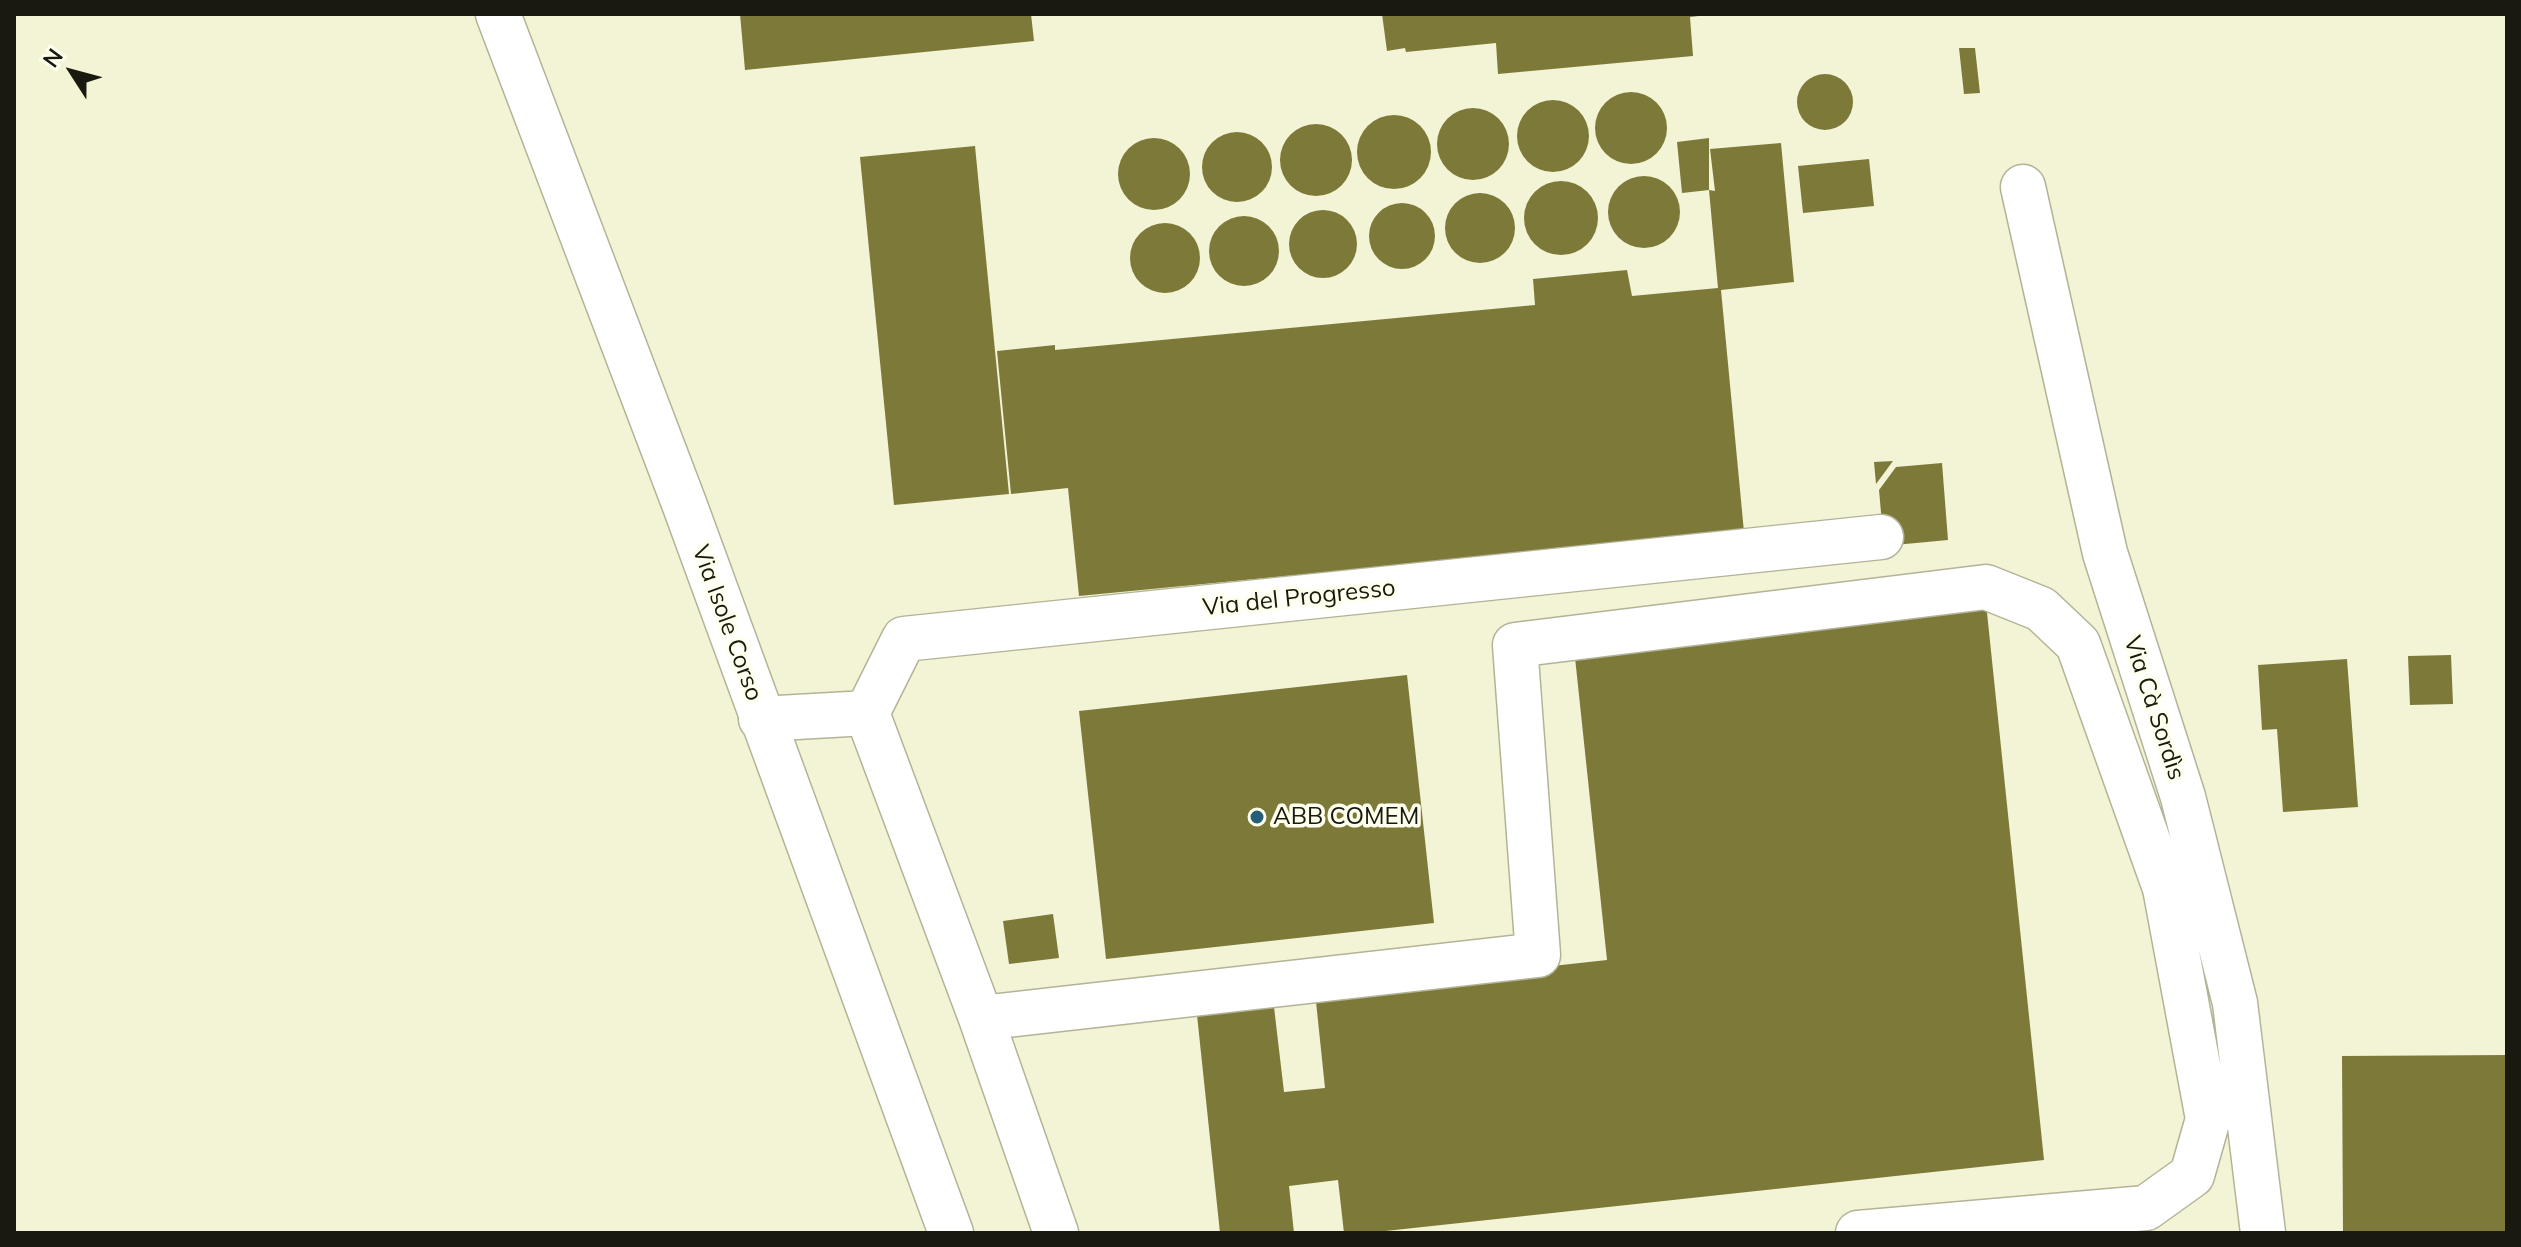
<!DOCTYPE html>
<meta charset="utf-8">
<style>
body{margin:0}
#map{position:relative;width:2521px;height:1247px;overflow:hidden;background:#f3f3d6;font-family:Mulish,sans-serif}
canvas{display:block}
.frame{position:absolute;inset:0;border:16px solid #19190f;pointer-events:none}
.north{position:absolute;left:32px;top:32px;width:80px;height:80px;-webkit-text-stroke:6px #ffe;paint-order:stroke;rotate:306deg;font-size:22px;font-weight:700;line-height:32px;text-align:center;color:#19190f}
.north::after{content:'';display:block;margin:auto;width:28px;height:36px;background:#19190f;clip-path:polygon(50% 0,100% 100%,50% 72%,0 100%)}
</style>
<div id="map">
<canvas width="2521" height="1247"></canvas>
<div class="frame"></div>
<div class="north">N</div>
</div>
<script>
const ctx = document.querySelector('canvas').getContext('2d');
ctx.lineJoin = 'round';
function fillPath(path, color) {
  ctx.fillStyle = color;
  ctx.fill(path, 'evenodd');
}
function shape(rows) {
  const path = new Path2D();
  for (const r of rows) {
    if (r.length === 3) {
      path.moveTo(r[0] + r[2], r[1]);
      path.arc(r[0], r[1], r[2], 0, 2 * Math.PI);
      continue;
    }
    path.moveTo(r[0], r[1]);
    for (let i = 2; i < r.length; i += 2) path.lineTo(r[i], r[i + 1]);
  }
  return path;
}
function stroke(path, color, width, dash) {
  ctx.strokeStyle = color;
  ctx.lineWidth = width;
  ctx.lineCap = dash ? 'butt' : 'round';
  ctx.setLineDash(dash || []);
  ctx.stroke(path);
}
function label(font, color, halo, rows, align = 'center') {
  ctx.font = font + ' Mulish,sans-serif';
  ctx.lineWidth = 7;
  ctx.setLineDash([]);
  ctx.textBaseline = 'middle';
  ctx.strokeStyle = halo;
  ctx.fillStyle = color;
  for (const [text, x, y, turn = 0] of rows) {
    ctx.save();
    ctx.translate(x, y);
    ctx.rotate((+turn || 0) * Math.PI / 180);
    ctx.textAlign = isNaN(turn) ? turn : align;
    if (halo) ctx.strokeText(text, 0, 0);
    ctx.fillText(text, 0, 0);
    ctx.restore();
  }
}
fillPath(shape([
 [740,14,1031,14,1034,41,745,70],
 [1382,14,1699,14,1699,16,1690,17,1693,56,1498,74,1496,43,1406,52,1405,48,1387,51],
 [1959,48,1975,48,1980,93,1964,94],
 [1825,102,28],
 [1631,128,36],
 [1553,136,36],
 [1473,144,36],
 [1394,152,37],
 [1316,160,36],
 [1237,167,35],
 [1154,174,36],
 [1709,138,1709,190,1715,191,1710,149,1781,143,1794,282,1721,290,1744,532,1079,596,1068,488,1011,494,997,351,1055,345,1055,350,1535,305,1533,279,1627,270,1632,296,1718,288,1709,190,1682,193,1677,142],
 [975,146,1009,494,894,505,860,157],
 [1869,159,1874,206,1803,213,1798,166],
 [1644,212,36],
 [1561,218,37],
 [1480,228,35],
 [1402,236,33],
 [1323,244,34],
 [1244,251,35],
 [1165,258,35],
 [1893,461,1876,484,1874,462],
 [1942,463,1948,540,1884,546,1879,490,1896,467],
 [1986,603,2044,1160,1367,1233,1344,1233,1338,1180,1289,1186,1294,1233,1220,1233,1197,1015,1274,1007,1284,1092,1325,1088,1315,992,1607,960,1574,648],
 [2451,655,2453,704,2410,705,2408,656],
 [2347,659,2358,807,2283,812,2277,729,2262,730,2258,665],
 [1407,675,1434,923,1106,959,1079,711],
 [1053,914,1059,958,1009,964,1003,921],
 [2507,1055,2507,1233,2343,1233,2342,1056]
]), '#7d7a39');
const minor = shape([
 [2023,187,2105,553,2183,797,2235,1003,2263,1233],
 [867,713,904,639,1881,537],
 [867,713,981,1018,1056,1233],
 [761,719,867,713],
 [981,1018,1538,955,1515,645,1986,587,2041,609,2078,644,2165,888,2208,1119,2192,1175,2146,1208,1858,1233]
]);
const major = shape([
 [498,14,685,506,951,1233]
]);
stroke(minor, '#b3b398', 47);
stroke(major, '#b3b398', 47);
stroke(minor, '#fff', 44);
stroke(major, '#fff', 44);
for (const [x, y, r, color] of [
 [1257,817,8,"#236077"]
]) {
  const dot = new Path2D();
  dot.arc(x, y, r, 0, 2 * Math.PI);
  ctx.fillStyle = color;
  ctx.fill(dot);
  stroke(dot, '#ffe', 3);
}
label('24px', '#19190f', '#ffe', [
 ["Via del Progresso",1299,598,-6],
 ["Via Isole Corso",727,623,70],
 ["Via Cà Sordìs",2154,708,72]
]);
label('24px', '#19190f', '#ffe', [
 ["ABB COMEM",1273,817]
], 'left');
</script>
